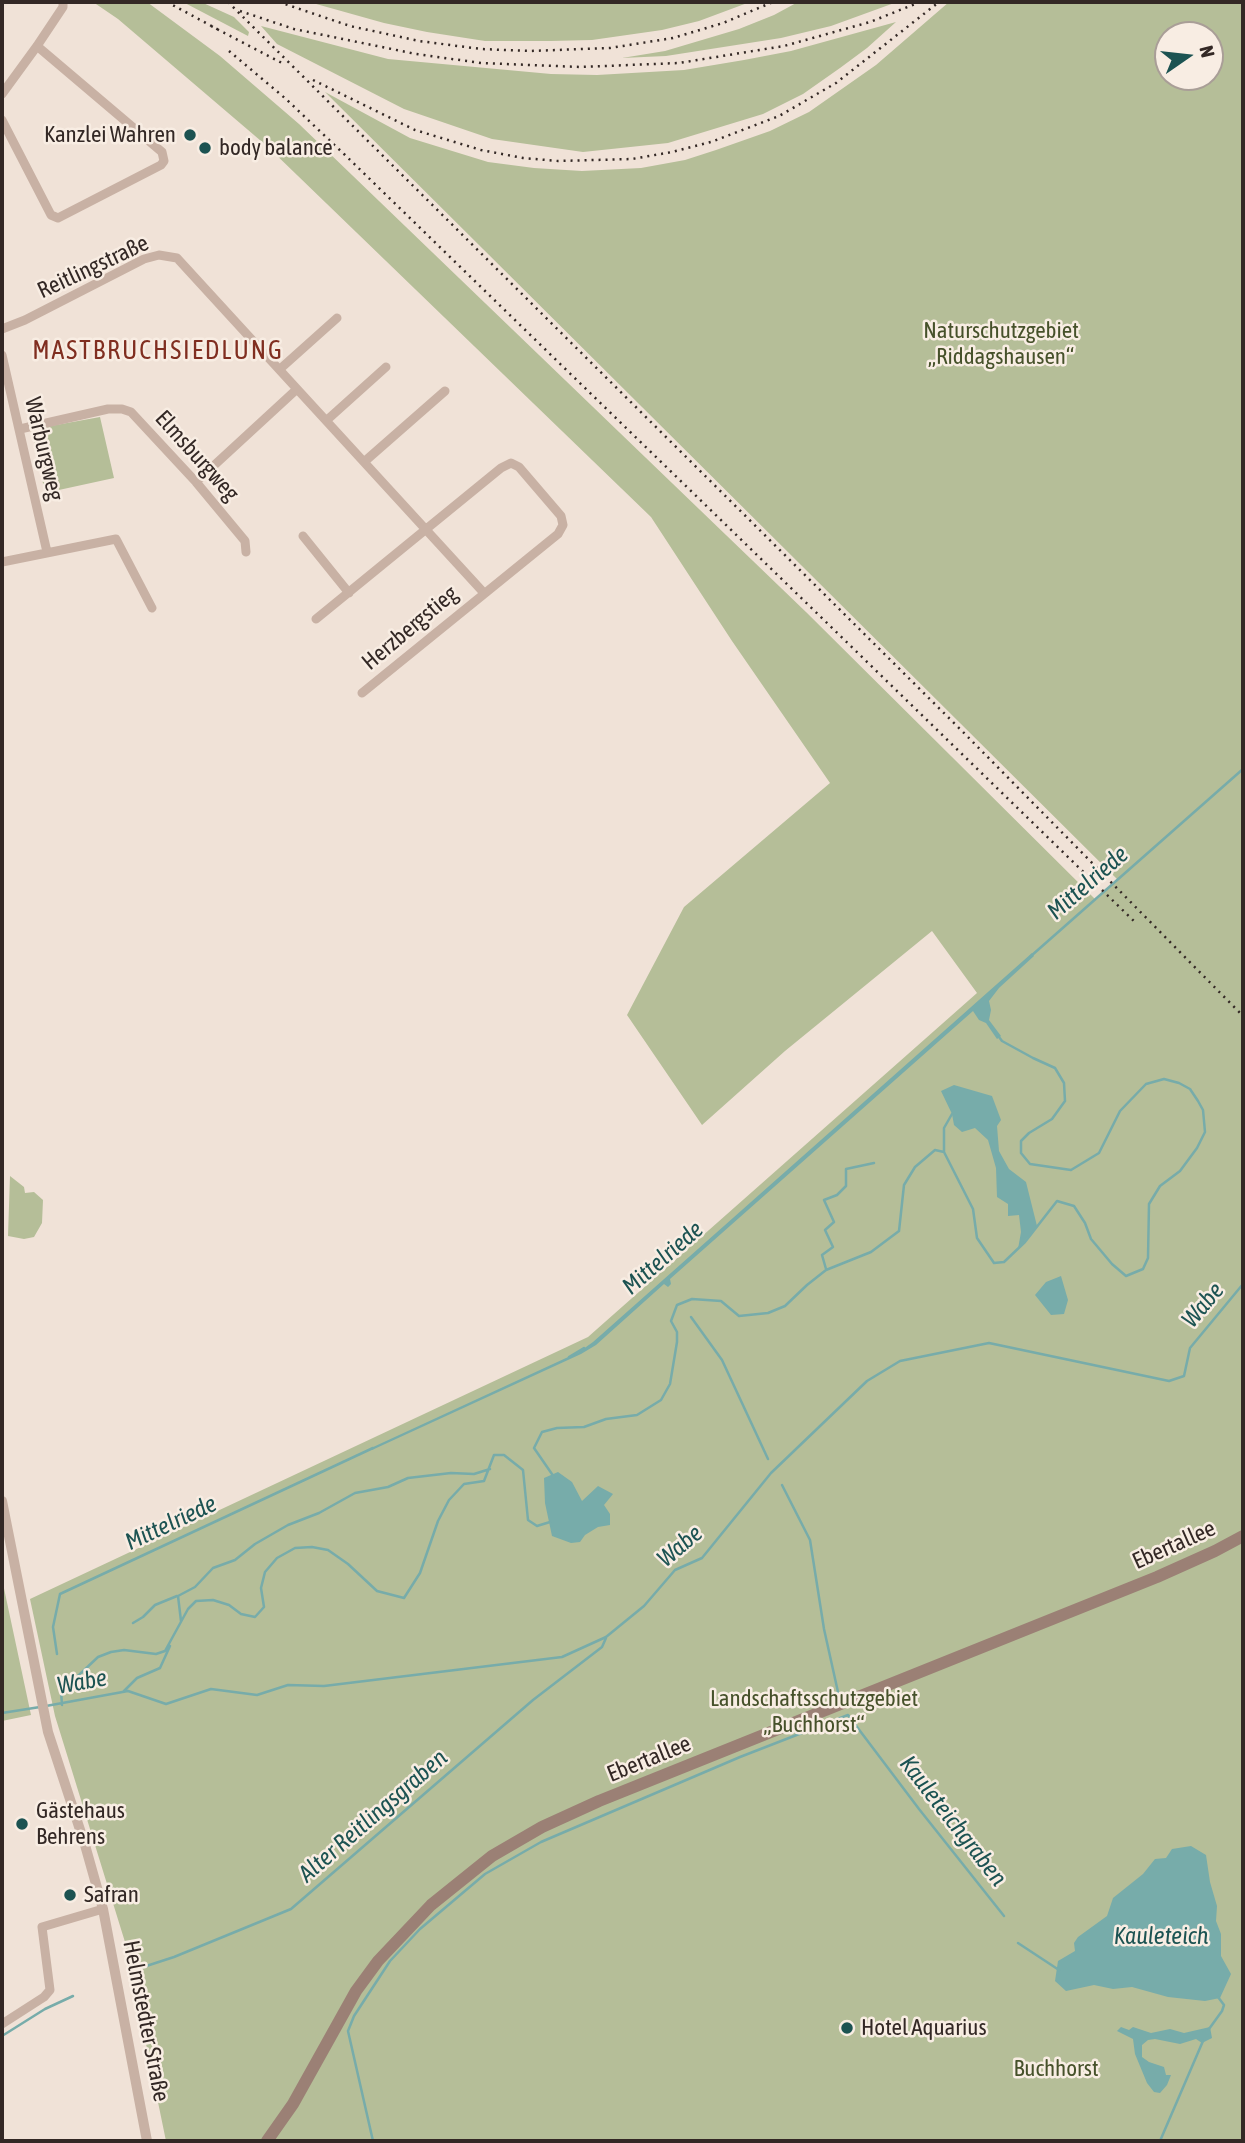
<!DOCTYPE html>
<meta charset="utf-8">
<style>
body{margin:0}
#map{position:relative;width:1245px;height:2143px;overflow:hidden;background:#f0e2d7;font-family:"Asap Condensed",sans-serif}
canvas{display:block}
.frame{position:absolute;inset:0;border:4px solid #332825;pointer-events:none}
.north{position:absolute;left:1154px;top:21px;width:70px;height:70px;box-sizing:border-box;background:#f8ede3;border:2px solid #a99e97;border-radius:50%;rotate:76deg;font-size:19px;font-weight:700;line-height:28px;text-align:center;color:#332825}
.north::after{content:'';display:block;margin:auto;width:24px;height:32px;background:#1c5352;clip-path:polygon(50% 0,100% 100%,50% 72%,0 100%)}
</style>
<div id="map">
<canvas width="1245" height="2143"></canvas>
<div class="frame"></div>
<div class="north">N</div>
</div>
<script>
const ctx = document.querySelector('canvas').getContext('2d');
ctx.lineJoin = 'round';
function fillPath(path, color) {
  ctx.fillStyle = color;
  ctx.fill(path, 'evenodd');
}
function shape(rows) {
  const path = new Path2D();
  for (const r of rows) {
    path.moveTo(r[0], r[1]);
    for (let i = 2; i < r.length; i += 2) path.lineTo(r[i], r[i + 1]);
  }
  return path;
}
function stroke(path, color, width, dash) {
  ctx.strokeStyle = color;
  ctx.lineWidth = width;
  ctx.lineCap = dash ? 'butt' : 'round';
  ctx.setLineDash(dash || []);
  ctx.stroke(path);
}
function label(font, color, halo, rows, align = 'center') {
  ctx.font = font + ' "Asap Condensed",sans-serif';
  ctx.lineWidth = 5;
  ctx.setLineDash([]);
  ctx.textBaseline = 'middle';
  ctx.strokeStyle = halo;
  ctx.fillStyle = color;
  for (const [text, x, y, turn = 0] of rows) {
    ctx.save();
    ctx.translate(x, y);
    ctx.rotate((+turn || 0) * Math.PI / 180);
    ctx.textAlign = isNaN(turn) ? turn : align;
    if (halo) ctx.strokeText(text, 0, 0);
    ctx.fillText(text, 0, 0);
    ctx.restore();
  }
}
fillPath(shape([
 [93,2,147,2,220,56,299,124,806,612,1096,900,1118,880,325,92,410,138,488,162,534,168,582,171,641,168,685,160,716,150,770,131,809,112,876,65,949,2,1243,2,1243,2141,166,2141,125,1942,55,1716,30,1599,588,1337,977,993,932,931,785,1051,702,1125,627,1015,684,907,830,783,732,641,651,517,268,147,118,19],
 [1168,35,1210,35,1210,77,1168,77],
 [183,2,201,2,234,17,249,32,248,36],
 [309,2,750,2,699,21,662,30,592,40,551,41,485,41,427,32,384,23],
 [798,2,897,2,831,26,781,38,666,56,622,58,665,51,739,29,774,15],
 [896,22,867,48,840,68,803,94,763,114,668,143,583,152,492,139,404,109,277,44,261,26,388,59,551,74,597,75,684,70,744,60,791,51],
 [100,417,114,478,45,493,33,436,38,429,45,427],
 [10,1176,24,1187,25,1193,34,1192,43,1200,42,1223,34,1237,24,1239,8,1236],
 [2,1579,31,1715,2,1721]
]), '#b5be98');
fillPath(shape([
 [1032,953,1034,956,999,988,989,1001,991,1010,989,1020,1001,1036,997,1039,986,1023,979,1020,973,1011,670,1279,671,1284,668,1287,664,1284,596,1345,581,1354,372,1450,371,1448,579,1352,593,1342],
 [954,1085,992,1096,1001,1120,997,1126,999,1151,1009,1169,1026,1182,1037,1226,1018,1249,1021,1232,1019,1215,1008,1216,1008,1204,997,1197,996,1168,988,1140,975,1128,962,1132,954,1125,952,1114,941,1091],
 [1061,1276,1068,1300,1064,1314,1051,1315,1035,1295,1046,1282],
 [558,1472,572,1482,582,1501,598,1486,613,1494,604,1505,610,1514,610,1525,598,1527,585,1535,580,1542,571,1543,552,1536,545,1503,544,1478],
 [1191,1846,1206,1855,1210,1882,1217,1906,1216,1921,1221,1934,1221,1956,1231,1974,1220,1998,1205,2001,1168,1997,1132,1987,1113,1989,1094,1985,1066,1991,1055,1981,1058,1961,1075,1951,1074,1943,1078,1937,1107,1916,1113,1898,1143,1874,1155,1859,1166,1858,1172,1849],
 [1121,2027,1129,2030,1133,2027,1151,2033,1170,2029,1184,2033,1210,2027,1212,2038,1202,2043,1196,2039,1180,2044,1155,2039,1148,2040,1142,2045,1142,2057,1149,2062,1164,2067,1166,2075,1171,2075,1167,2085,1160,2093,1154,2092,1147,2083,1135,2054,1133,2039,1117,2031]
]), '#77acaa');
stroke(shape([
 [1031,956,1243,769],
 [952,1114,944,1128,944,1152,973,1209,977,1238,994,1263,1004,1262,1025,1242,1057,1201,1074,1206,1085,1223,1091,1239,1112,1264,1126,1276,1143,1269,1148,1258,1149,1204,1160,1186,1180,1171,1197,1148,1205,1132,1203,1110,1198,1101,1190,1089,1179,1083,1164,1079,1146,1084,1120,1111,1099,1153,1071,1170,1030,1164,1021,1153,1021,1141,1029,1133,1052,1119,1065,1101,1064,1083,1055,1068,1033,1058,1002,1041,999,1037],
 [826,1269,822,1255,833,1247,825,1230,834,1222,824,1200,837,1195,846,1186,846,1169,874,1163],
 [691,1317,722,1360,768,1459],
 [569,1357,584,1348],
 [554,1477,534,1448,542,1432,557,1428,584,1427,606,1419,637,1415,661,1400,670,1384,677,1342,677,1332,671,1321,677,1305,692,1299,721,1301,739,1316,768,1313,785,1306,807,1285,826,1270,871,1252,899,1231,904,1185,915,1167,935,1150,944,1152],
 [782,1485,810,1540,824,1629,838,1692],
 [181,1621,178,1596,195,1587,213,1568,235,1560,255,1544,288,1525,319,1513,355,1493,388,1487,408,1478,451,1473,474,1474,490,1469],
 [133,1623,143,1617,155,1605,177,1596],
 [57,1654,53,1627,60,1594,373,1448],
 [60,1677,62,1705],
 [61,1692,98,1657,111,1652,124,1650,156,1654,165,1651,188,1609,196,1601,213,1600,229,1605,241,1614,255,1617,264,1607,261,1588,265,1572,277,1558,295,1548,312,1547,328,1550,348,1564,377,1591,404,1598,420,1573,438,1521,449,1500,464,1484,484,1481,494,1455,504,1455,523,1470,528,1520,537,1526,550,1522],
 [123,1692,137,1678,160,1668,170,1646],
 [46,1706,128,1691,166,1704,211,1689,257,1695,288,1685,324,1686,562,1657,606,1637,644,1606,675,1570,702,1558,771,1473,867,1381,900,1361,989,1343,1169,1381,1184,1376,1190,1348,1243,1284],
 [2,1713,40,1707],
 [1018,1943,1059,1970],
 [131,1971,174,1957,291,1909,533,1700,602,1647,606,1638],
 [1209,2029,1222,2011,1224,2005,1218,1997],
 [2,2036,45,2009,73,1996],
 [373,2141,348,2031,354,2016,390,1961,420,1929,485,1874,541,1842,740,1757,848,1715,919,1809,1004,1916],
 [1160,2141,1203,2041]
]), '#77acaa', 2.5);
stroke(shape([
 [2,94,37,46,63,7,63,2],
 [2,120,51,215,58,218,161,165,164,161,162,152,37,46],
 [2,329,25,320,144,259,159,255,177,258,484,593],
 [2,355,47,552],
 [280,369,337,318],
 [327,420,386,367],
 [20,429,108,409,122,409,131,412,196,482,245,541,246,552],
 [364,462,445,391],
 [196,482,297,389],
 [303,536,349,593],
 [2,562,116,539,152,608],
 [316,619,501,468,511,463,519,467,561,516,563,525,558,534,362,693],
 [2,2024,44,1997,50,1990,42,1927,103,1909]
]), '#c8b1a4', 9);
stroke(shape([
 [2,1501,48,1732,85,1845,103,1909,147,2141]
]), '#c8b1a4', 10);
stroke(shape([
 [267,2141,293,2104,356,1991,378,1961,431,1905,492,1856,542,1827,599,1801,1157,1577,1215,1551,1243,1536]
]), '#9b8075', 12);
stroke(shape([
 [167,2,219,30],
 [228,2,962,731,1243,1016],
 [279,2,350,26,419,41,481,49,530,51,610,48,673,38,723,23,773,2],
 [240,11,294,29,416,54,481,63,580,67,679,63,784,46,870,22,920,2],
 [211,26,282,63],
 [229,51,286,99,345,155,1137,924],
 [313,80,415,130,481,150,523,158,558,161,632,159,672,152,711,142,779,116,836,83,939,2]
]), '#332825', 2.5, [2, 5]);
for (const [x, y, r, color] of [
 [190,135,7,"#1c5352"],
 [205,148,7,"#1c5352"],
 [22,1824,7,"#1c5352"],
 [70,1895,7,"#1c5352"],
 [847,2028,7,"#1c5352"]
]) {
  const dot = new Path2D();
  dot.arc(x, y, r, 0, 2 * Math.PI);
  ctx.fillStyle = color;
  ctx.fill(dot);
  stroke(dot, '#f8ede3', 2.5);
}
label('23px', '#332825', '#f8ede3', [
 ["Kanzlei Wahren",176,135,"right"],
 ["body balance",219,148],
 ["Gästehaus",36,1811],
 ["Behrens",36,1837],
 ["Safran",84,1895],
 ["Hotel Aquarius",861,2028]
], 'left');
label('23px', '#332825', '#f8ede3', [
 ["Reitlingstraße",93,267,-25],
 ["Warburgweg",44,449,77],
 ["Elmsburgweg",197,456,48],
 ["Herzbergstieg",410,628,-40],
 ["Ebertallee",1174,1545,-24],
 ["Ebertallee",649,1759,-22],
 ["Helmstedter Straße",146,2021,79]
]);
label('23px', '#46512a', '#f8ede3', [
 ["Naturschutzgebiet",1001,331],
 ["„Riddagshausen“",1001,357],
 ["Landschaftsschutzgebiet",814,1699],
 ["„Buchhorst“",814,1725],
 ["Buchhorst",1056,2069]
]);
label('italic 24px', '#1c5352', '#f8ede3', [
 ["Mittelriede",1088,883,-41],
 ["Mittelriede",663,1258,-41],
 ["Wabe",1203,1305,-50],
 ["Mittelriede",171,1523,-25],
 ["Wabe",680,1546,-40],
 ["Wabe",82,1682,-10],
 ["Alter Reitlingsgraben",373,1816,-41],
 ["Kauleteichgraben",953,1821,52],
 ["Kauleteich",1161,1936]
]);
ctx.letterSpacing = '2px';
label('26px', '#802e20', '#f8ede3', [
 ["MASTBRUCHSIEDLUNG",158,351]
]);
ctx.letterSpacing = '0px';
</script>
